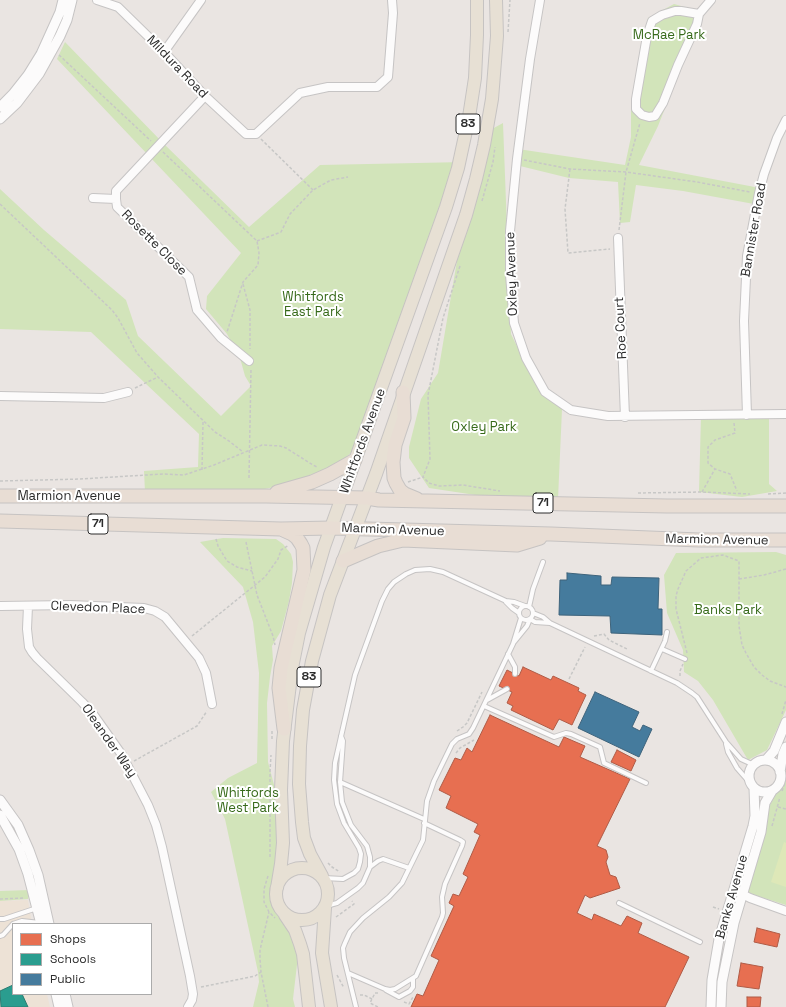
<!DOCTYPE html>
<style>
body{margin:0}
#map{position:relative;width:786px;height:1007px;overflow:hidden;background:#eae5e2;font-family:"Space Grotesk",sans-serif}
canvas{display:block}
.legend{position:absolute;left:12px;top:923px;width:140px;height:72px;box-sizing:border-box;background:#fff;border:1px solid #ababab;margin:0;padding:5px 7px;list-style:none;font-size:12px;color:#2c2c2c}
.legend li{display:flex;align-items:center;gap:8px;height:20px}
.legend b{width:20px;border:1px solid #ababab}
</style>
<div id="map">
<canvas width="786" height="1007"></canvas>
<ul class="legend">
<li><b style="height:11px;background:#e76f51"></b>Shops</li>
<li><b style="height:11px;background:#2a9d8f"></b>Schools</li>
<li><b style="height:11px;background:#457b9d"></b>Public</li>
</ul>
</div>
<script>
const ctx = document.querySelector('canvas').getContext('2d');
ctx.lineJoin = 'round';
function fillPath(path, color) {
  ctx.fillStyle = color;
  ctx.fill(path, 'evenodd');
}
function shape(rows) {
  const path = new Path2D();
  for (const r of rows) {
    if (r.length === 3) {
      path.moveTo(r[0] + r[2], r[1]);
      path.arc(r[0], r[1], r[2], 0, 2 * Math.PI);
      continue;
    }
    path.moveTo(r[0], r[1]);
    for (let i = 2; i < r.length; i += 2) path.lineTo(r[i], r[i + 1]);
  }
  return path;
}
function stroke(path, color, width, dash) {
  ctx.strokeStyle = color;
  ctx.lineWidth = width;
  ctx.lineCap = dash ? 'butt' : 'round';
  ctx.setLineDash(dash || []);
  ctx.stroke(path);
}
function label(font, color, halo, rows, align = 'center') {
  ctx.font = font + ' "Space Grotesk",sans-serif';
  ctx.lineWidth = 4;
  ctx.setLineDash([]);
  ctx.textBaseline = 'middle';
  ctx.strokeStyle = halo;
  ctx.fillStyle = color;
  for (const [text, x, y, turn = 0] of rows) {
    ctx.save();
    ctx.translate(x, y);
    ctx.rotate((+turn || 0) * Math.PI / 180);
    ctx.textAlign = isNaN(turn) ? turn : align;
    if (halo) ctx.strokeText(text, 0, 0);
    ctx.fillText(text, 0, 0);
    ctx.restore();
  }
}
fillPath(shape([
 [28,900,32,924,13,924,13,994,47,994,50,1007,0,1007,0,901]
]), '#ede2d6');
fillPath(shape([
 [674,4,703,12,658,126,639,165,760,188,754,204,683,191,636,185,630,222,620,223,618,182,569,178,520,166,518,149,625,165,631,137,631,111,648,18],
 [65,42,163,143,249,227,320,165,465,162,356,448,340,463,285,485,254,491,145,492,144,471,198,467,199,434,91,332,0,329,0,189,44,230,126,300,138,336,221,416,251,386,245,376,240,358,227,334,206,309,207,296,241,253,57,59],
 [503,123,511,334,533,379,548,397,562,409,558,499,489,497,429,488,409,458,409,447,421,399,438,373,459,249,492,129],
 [769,415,769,484,777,491,742,497,699,492,701,416],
 [223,538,276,539,283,544,291,554,293,562,292,583,289,601,281,631,272,646,273,660,270,677,267,703,268,762,283,819,280,855,270,894,276,913,288,928,298,956,293,999,295,1007,253,1007,259,982,258,972,225,819,211,792,228,778,257,763,259,673,253,622,243,587,200,542],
 [776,552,786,555,786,710,767,750,748,760,713,700,698,681,684,672,683,650,667,613,664,575,676,553],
 [786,769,786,905,748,893,770,805,782,783],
 [30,890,28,899,0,901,0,891]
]), '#d2e4ba');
fillPath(shape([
 [784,842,786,843,786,887,771,882]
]), '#dee8b8');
const shops = shape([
 [523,667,551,680,553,676,579,688,578,691,586,695,572,725,559,719,553,730,511,710,513,706,507,703,512,692,499,686,507,670,519,676,523,667],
 [490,715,559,747,564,737,585,746,580,757,630,779,597,846,606,850,608,857,606,862,610,875,616,877,620,888,590,898,585,895,577,913,592,920,594,914,621,926,627,916,642,923,638,933,689,957,665,1007,411,1007,417,994,423,996,439,960,431,956,454,906,449,903,453,894,459,896,468,877,463,874,480,835,474,832,478,824,446,808,451,796,439,790,455,758,461,760,467,748,472,752,490,715],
 [617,750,636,760,631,771,611,762,617,750],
 [757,928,780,934,777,947,754,942,757,928],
 [741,963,763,967,759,989,737,986,741,963],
 [747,997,761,997,760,1007,747,1007,747,997]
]);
fillPath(shops, '#e76f51');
stroke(shops, '#af5b46', 1);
const schools = shape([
 [13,985,13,994,22,994,28,1007,1,1007,0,991,13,985]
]);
fillPath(schools, '#2a9d8f');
stroke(schools, '#2b7b71', 1);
const public = shape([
 [567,573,601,576,601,585,611,585,612,577,659,578,658,609,662,609,662,635,611,633,610,616,559,615,560,580,567,580,567,573],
 [595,692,639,712,632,727,640,731,643,725,652,729,639,757,578,728,595,692]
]);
fillPath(public, '#457b9d');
stroke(public, '#3e637b', 1);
const service = shape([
 [506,602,512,608,519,613],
 [526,613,7],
 [529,607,533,589,543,562],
 [533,613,543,617,550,623,677,683,692,693,697,697,726,742,741,759,754,765],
 [514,642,527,626,530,619,535,622,550,623],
 [662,649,685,659],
 [508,654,515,667,515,674],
 [651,671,665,641,667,632],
 [487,700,507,689],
 [484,706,554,737,566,733,571,734,600,747,604,763,646,783],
 [726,744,728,752,737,768,751,784],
 [340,782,424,819],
 [370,867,378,861,383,859,409,868],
 [324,878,343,879,354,873,358,869,360,862,361,854,359,848,344,823,337,804,334,780,335,763,355,675,382,601,388,589,394,582,406,574,415,570,430,569,443,572,506,601,514,602,525,606],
 [619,903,700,942],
 [326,906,337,903,358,888,363,883,370,867,370,857,367,846,351,825,342,802,340,782,343,741,341,736],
 [0,919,4,919,37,908],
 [13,924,22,921,40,923],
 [0,936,3,935,13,924],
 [348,973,385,989,390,990,395,989,416,976,442,917,443,913,442,897,445,884,462,846,463,842,460,840,424,823],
 [386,990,399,997,410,991,413,987,413,978],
 [356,1007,344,958,343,948,345,943,350,932,363,918,389,897,402,883,423,840,427,801,434,781,452,744,457,739,469,734,473,728,513,644,521,618]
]);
const minor = shape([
 [97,0,118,7,164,52,205,96,246,134,256,134,300,93,328,87,377,87,388,77,393,13,392,0],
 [540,0,530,59,517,159,510,231,510,275,514,323,526,358,545,392,571,410,608,416,786,414],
 [699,14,681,11,675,11,662,15,652,21,647,36,636,99,636,109,642,115,649,117,655,116,663,103,678,65,697,24,699,14,711,0],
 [164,52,201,0],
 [93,198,116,199,117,207,189,277,197,310,221,338,249,361],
 [116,199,116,191,205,96],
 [618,238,625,417],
 [0,396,104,398,128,392],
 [747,415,744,321,747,256,759,193,764,174,777,138,786,120],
 [0,606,70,605,144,608,155,611,165,617,199,658,206,673,212,704],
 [28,606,27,629,29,647,32,652,37,658,82,702,93,714,122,755,148,805,156,825,162,847,190,976,193,994,192,1000,188,1007],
 [738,892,750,898,786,911]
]);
const tertiary = shape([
 [0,107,13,94,28,75,41,54,60,12,63,0],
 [0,119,17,103,39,74,60,36,67,20,72,0],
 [765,776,16],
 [766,760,774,751,786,722],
 [780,772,783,754,786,747],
 [0,800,18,825,29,850,38,875,49,924],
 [0,815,19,849,28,874,41,924],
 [56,994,59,1007],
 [65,994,68,1007],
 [711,1007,712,980,719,939,753,826,755,816,754,788],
 [721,1007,722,982,734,923,761,832,765,803,772,791]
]);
const primary = shape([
 [302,894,26],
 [322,876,310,854,304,838,302,822,299,784,300,746,303,710,312,661,330,595,376,474,466,215,476,179,484,145,492,99,497,36,496,0],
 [277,888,281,864,283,843,281,790,283,741,292,668,299,633,324,547,446,207,458,168,469,117,475,78,477,35,477,0],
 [325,908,322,953,331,1007],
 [285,915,295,930,300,944,303,954,309,1007]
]);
const trunk = shape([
 [403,392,404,418,395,445,393,462,394,478,396,483,400,490,405,494,417,499],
 [277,492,312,482,330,474,355,460],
 [0,496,266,496,367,498,379,500,667,506,786,506],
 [0,521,281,529,331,528,551,534,699,540,786,540],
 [281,529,292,534,297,538,301,544,303,548,304,570,281,668,279,688,284,729],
 [343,561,378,546,403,540,517,545,540,538]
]);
stroke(service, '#c6c4c4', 6);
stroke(minor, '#c6c4c4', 10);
stroke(tertiary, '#c6c4c4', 11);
stroke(primary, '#c6c3c2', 14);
stroke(trunk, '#c6c3c2', 15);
stroke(shape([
 [508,32,510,0],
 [59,55,151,141],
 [261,139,313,190],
 [163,152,257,241,259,253,258,265,243,282,227,332],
 [524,160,570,169,626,172,697,182,750,192],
 [570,169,565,209,568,253,610,249],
 [482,201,493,162,495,147],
 [0,204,112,310,118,318,137,353,158,377,215,432,229,441,243,452],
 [619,230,626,172,640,123],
 [257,241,281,232,290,214,313,190,331,180,348,177],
 [460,266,443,318,428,395,430,459,423,477,429,483,439,486,463,485,500,491],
 [243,284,250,310,250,349],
 [135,388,158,377],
 [734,423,735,433,715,440,708,447,708,463,715,469,730,474,737,491],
 [202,470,203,422],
 [249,478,251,369],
 [0,481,80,479,163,474,184,475,214,465,262,445,280,446,286,448,313,465,317,467],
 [408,482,423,477],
 [702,492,715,469],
 [638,493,702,492,750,494],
 [768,494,786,493],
 [216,539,218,546,227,561,237,567,252,571],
 [246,542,257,595,273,636,275,645],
 [739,579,764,575,786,569],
 [192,636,265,577,278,559,281,550,289,545],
 [594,636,604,634,609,640,627,649],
 [687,653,676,609,676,596,678,589,686,571,701,558,723,555,739,561,739,626,742,645,746,653,754,667,762,675,770,681,786,687],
 [680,676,680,671,683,664],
 [569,679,585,647],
 [782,714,786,700],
 [457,731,463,727,467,723,482,692],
 [272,739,272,729],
 [456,753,460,748,474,740],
 [134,761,197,726,207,711],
 [782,791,786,780],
 [778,807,786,809],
 [772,826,780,797],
 [270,857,270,772,271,755],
 [328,863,332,867,340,872],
 [268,876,264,889,264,902,269,912,275,918],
 [0,899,24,898],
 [713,907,719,909],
 [336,917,354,904,352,901],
 [337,975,344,988],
 [201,987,255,976,261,972],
 [378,993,375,993,370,1003,378,1007],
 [360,995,364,995,372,999],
 [404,1002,409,1004,413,997],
 [268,1007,261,972,260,959,260,950,269,912]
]), '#c7c7c6', 1.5, [3, 2]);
stroke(service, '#fcfbfb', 4);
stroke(minor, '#fcfbfb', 8);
stroke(tertiary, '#fcfbfb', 9);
stroke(primary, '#e7e0d4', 12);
stroke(trunk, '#e8ddd4', 13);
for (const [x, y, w] of [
 [468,124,24],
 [543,503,20],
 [98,524,20],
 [309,677,24]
]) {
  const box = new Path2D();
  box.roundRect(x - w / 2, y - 10, w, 20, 3);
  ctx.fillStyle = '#fff';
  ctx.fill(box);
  stroke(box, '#2c2c2c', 1);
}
label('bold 12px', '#2c2c2c', null, [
 ["83",468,124],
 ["71",543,503],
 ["71",98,524],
 ["83",309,677]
]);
label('13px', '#376a1a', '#fff', [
 ["McRae Park",669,35],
 ["Whitfords",313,297],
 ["East Park",313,312],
 ["Oxley Park",484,427],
 ["Banks Park",728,610],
 ["Whitfords",248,793],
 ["West Park",248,808]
]);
label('13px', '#2c2c2c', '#fff', [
 ["Mildura Road",177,67,46],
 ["Bannister Road",754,230,-80],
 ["Rosette Close",154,243,45],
 ["Oxley Avenue",512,274,-92],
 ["Roe Court",621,328,-93],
 ["Whitfords Avenue",363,441,-70],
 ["Marmion Avenue",69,496],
 ["Marmion Avenue",393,530,2],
 ["Marmion Avenue",717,540,1],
 ["Clevedon Place",98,608,2],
 ["Oleander Way",109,741,55],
 ["Banks Avenue",732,897,-74]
]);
</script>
